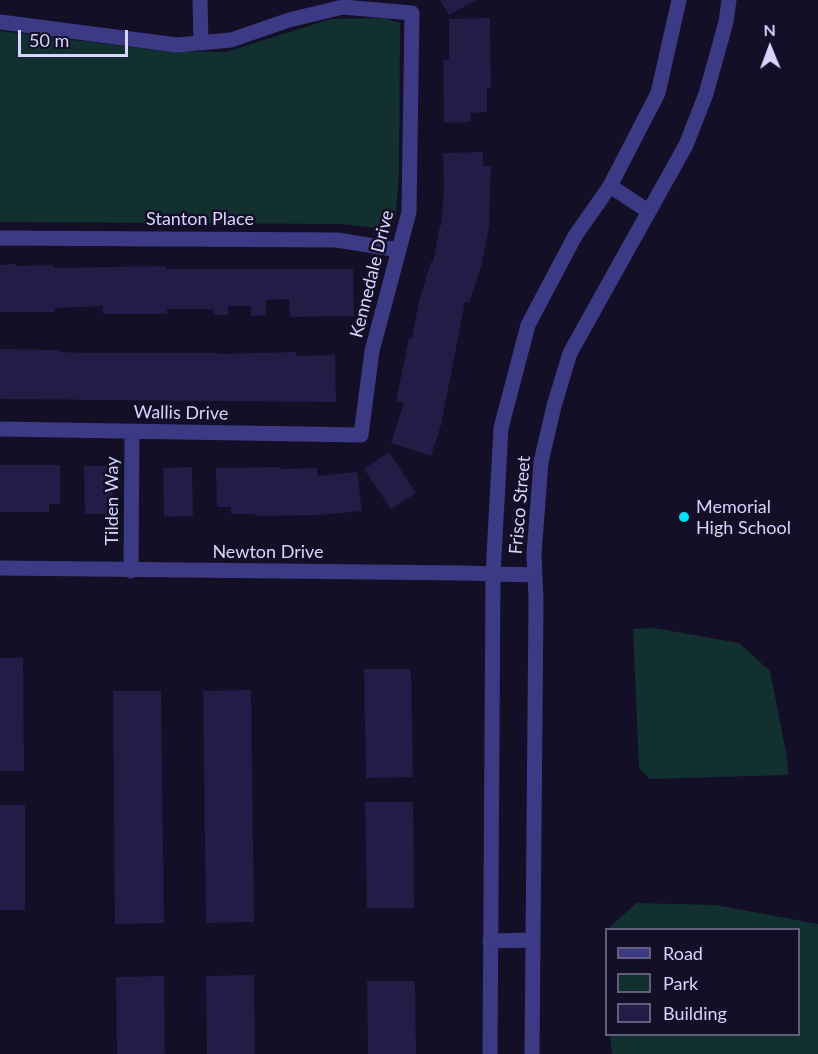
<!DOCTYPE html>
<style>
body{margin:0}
#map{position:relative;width:818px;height:1054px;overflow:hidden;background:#130f26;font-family:Lato,sans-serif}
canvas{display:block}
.legend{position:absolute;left:605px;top:928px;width:195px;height:108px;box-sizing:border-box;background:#130f26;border:2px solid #625e7d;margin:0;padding:8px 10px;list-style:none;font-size:18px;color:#d9d4ff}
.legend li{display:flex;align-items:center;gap:12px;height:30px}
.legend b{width:30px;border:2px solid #625e7d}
.north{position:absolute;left:740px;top:18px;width:60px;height:60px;-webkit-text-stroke:4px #130f26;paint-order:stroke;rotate:359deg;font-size:16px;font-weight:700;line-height:24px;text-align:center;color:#d9d4ff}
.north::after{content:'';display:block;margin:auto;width:21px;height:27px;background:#d9d4ff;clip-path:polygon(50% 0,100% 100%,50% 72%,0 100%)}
.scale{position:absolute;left:18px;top:30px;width:110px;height:27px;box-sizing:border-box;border:3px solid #d9d4ff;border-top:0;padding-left:8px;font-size:18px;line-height:21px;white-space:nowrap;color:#d9d4ff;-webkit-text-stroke:4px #130f26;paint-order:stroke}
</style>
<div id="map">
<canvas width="818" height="1054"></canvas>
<ul class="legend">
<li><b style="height:8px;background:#3d3a85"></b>Road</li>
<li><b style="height:16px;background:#12302f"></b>Park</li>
<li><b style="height:16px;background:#241b47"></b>Building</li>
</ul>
<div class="north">N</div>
<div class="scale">50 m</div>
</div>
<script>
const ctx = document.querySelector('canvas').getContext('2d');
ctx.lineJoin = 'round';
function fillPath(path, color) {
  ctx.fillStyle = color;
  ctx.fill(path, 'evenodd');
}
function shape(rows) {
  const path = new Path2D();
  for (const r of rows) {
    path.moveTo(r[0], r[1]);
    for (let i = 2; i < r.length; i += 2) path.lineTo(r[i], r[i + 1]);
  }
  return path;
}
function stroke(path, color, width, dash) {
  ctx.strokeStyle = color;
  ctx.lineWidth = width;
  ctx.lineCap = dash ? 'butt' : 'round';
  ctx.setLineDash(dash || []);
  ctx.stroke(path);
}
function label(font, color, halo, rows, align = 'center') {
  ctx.font = font + ' Lato,sans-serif';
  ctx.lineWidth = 5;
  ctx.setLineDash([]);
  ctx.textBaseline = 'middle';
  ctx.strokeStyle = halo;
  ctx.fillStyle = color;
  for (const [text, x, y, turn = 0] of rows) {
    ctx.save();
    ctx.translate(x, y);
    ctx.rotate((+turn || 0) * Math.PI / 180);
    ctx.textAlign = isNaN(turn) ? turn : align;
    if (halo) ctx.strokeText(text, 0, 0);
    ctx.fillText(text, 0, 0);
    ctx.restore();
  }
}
fillPath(shape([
 [384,18,400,23,399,169,396,216,388,229,340,224,0,222,0,31,163,51,226,52,331,19],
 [654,628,739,643,770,671,787,757,788,775,650,779,639,768,633,629],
 [636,903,715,905,818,924,818,1054,612,1054,610,1035,798,1034,798,930,609,929,610,927]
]), '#12302f');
fillPath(shape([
 [440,0,476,0,449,15],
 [490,18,491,88,487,88,487,112,470,113,471,122,444,123,443,60,449,60,449,19],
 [483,152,483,166,491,166,489,226,482,264,469,303,465,302,441,425,431,456,391,443,404,403,396,401,409,338,412,338,419,301,431,262,433,262,440,226,441,226,444,190,443,153],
 [16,264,16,266,54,265,54,268,166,266,166,269,353,269,354,316,290,317,289,299,266,300,266,315,251,316,251,306,228,306,228,315,213,315,213,309,167,309,167,314,103,314,103,306,55,308,55,312,0,312,0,265],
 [0,349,59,350,59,352,88,353,218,353,218,354,296,352,296,356,335,355,336,402,0,399],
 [389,452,416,493,391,509,364,469],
 [0,465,60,465,60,504,49,504,49,512,0,512],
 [84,466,112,466,113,514,85,514],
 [192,467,193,516,164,517,163,468],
 [280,467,280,469,317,468,317,476,357,472,362,511,320,515,255,516,255,514,231,514,231,507,217,507,216,468],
 [0,658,23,658,24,771,0,771],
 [364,669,411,669,413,777,366,778],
 [251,690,254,922,206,923,203,691],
 [113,691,161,691,164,923,115,924],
 [365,802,413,802,414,908,367,908],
 [0,805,25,805,25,910,0,910],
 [254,975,255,1054,207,1054,206,976],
 [164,976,165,1054,117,1054,116,977],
 [367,981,415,981,416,1054,368,1054]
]), '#241b47');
stroke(shape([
 [200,0,201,42],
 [0,22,177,45,231,40,289,20,343,7,412,13,409,212,372,351,361,435,0,429],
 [610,186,648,211],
 [0,238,337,240,399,250],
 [0,568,463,573,535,575],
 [131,571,132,431],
 [490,941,532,940],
 [490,1054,493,574,501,428,528,325,575,236,610,186,658,93,679,0],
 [532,1054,536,600,534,554,541,462,554,406,570,353,686,145,706,94,726,22,729,0]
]), '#3d3a85', 15);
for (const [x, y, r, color] of [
 [684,517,6,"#00e5ff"]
]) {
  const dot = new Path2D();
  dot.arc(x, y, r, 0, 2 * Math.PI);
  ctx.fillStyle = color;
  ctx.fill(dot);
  stroke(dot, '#130f26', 2);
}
label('18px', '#d9d4ff', '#130f26', [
 ["Stanton Place",200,219],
 ["Kennedale Drive",372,274,-76],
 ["Wallis Drive",181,413,1],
 ["Tilden Way",112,501,-90],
 ["Frisco Street",520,505,-85],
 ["Newton Drive",268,552]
]);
label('18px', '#d9d4ff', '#130f26', [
 ["Memorial",696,507],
 ["High School",696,528]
], 'left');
</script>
